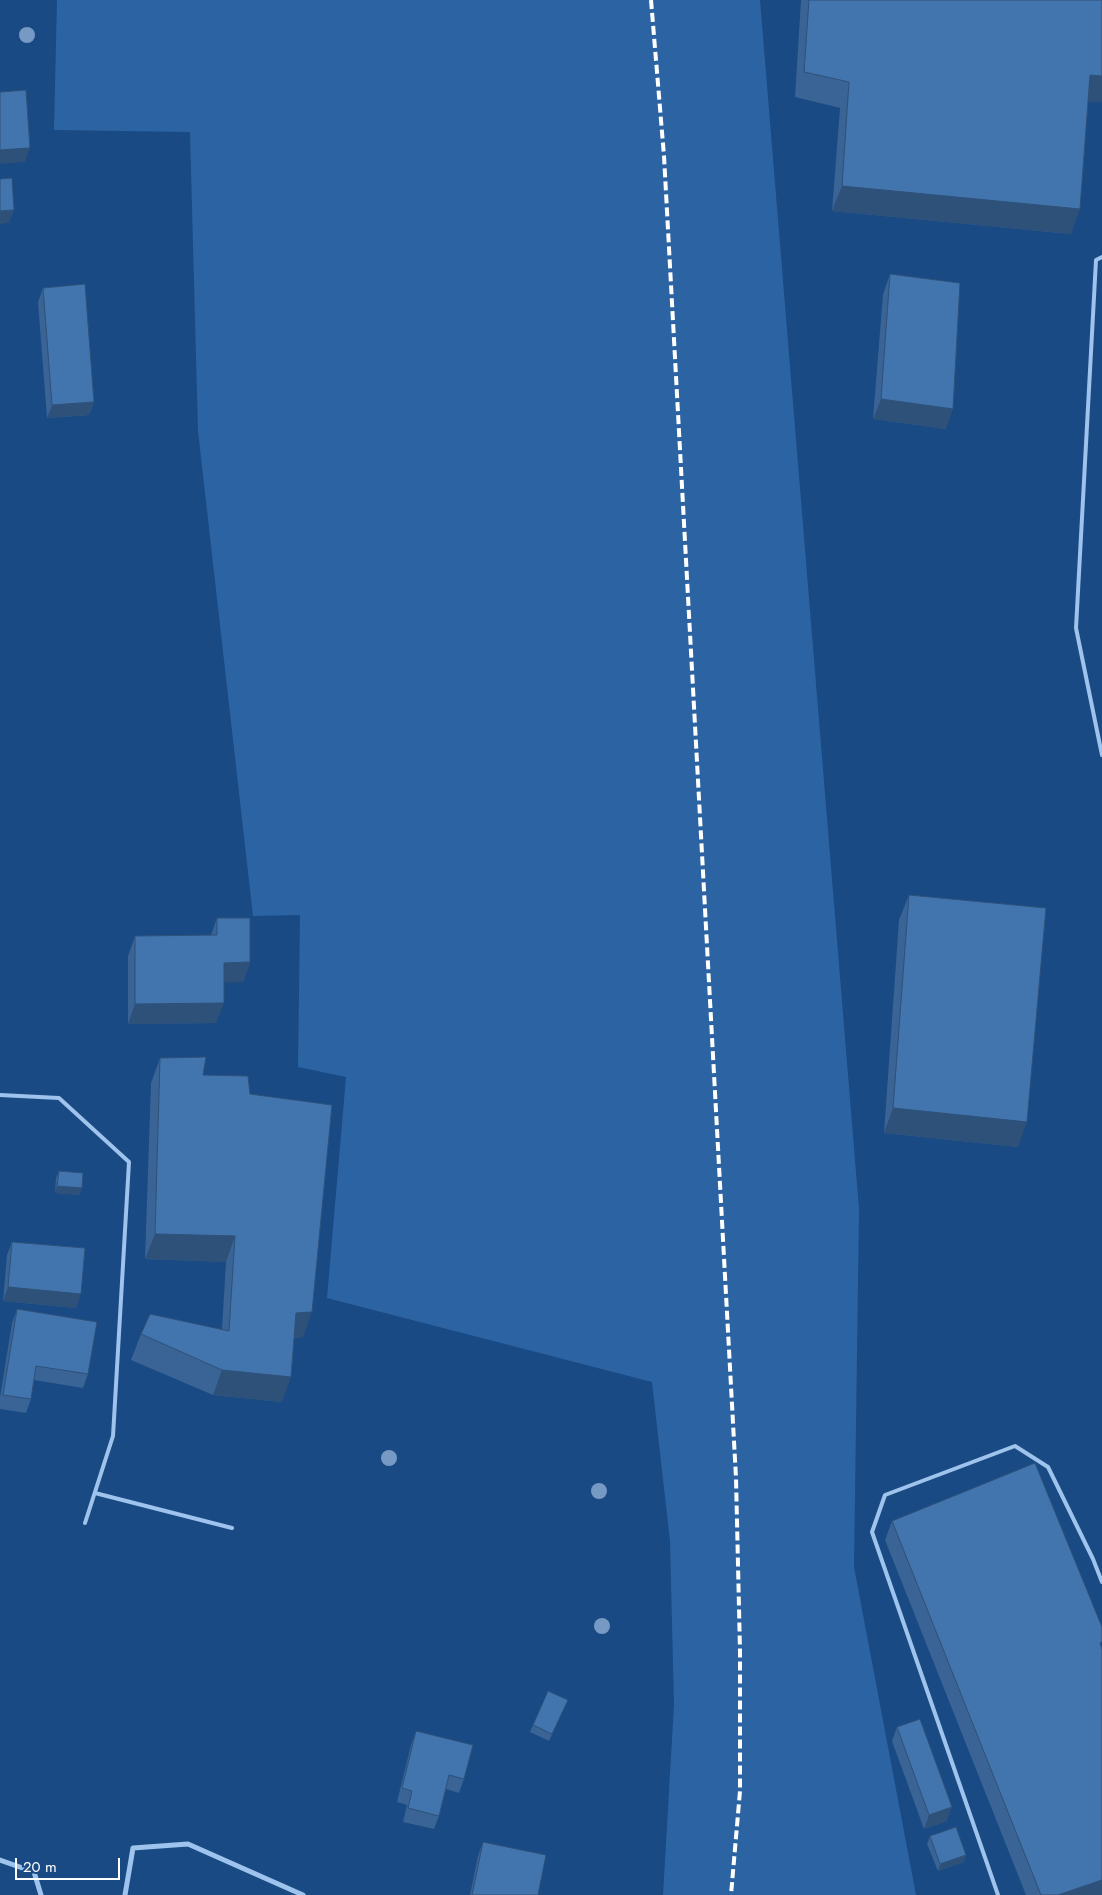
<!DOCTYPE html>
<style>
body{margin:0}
#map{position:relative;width:1102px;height:1895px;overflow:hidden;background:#194a84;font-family:Jost,sans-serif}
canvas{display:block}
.scale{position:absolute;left:15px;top:1858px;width:105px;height:22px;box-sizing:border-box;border:2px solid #fff;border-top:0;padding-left:6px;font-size:15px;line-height:18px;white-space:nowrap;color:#fff;-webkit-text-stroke:4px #194a84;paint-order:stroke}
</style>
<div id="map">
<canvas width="1102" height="1895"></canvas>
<div class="scale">20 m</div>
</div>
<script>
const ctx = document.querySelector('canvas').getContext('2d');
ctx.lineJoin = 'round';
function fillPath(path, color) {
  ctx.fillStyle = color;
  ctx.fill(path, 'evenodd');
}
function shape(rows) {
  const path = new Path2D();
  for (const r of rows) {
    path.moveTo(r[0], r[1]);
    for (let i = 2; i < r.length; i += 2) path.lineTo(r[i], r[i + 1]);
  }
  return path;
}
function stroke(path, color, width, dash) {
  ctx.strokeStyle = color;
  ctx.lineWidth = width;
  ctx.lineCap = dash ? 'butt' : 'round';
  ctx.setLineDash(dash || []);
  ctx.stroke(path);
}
fillPath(shape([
 [57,0,760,0,859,1209,854,1567,916,1895,663,1895,674,1705,670,1541,652,1382,327,1298,346,1077,298,1067,300,915,253,916,198,431,190,132,54,130]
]), '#2c64a3');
stroke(shape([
 [1102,257,1096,260,1076,628,1102,755],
 [0,1095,59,1098,129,1162,113,1436,85,1523],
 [95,1493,232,1528],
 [998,1895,872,1532,885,1495,1015,1446,1048,1467,1093,1559,1102,1582]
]), '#9ec3ec', 4);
stroke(shape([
 [0,1860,34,1872,41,1895],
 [125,1895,133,1848,188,1844,303,1895]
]), '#9ec3ec', 5);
stroke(shape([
 [651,0,664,156,736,1478,740,1651,740,1791,731,1895]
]), '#fff', 4, [9, 4]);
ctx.fillStyle = '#769ac4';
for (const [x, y] of [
 [27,35],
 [389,1458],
 [599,1491],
 [602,1626]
]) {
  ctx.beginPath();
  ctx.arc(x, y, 8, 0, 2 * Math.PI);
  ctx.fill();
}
fillPath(shape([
 [801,0,1102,0,1102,102,1088,101,1071,234,832,211,840,108,795,97],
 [890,274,946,429,873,419,883,294],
 [43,288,94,402,89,415,47,418,38,302],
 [909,895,1018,1147,884,1133,899,920],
 [217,918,250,962,243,982,224,982,216,1023,128,1024,128,956,135,936,211,935],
 [160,1058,250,1094,303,1337,294,1338,282,1402,213,1395,131,1360,141,1334,222,1329,226,1262,145,1259,151,1083],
 [59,1171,80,1195,55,1193,56,1178],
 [12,1242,76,1308,3,1301,7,1255],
 [17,1309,88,1374,83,1388,34,1380,31,1399,26,1413,0,1409,0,1397,12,1323],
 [892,1521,1102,1895,1026,1895,885,1540],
 [568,1700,549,1741,530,1732,533,1725],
 [897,1727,947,1821,924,1829,892,1741],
 [416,1731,464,1779,459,1793,446,1789,439,1816,434,1829,403,1822,407,1805,397,1802,411,1745],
 [930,1836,964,1862,938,1871,927,1844],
 [483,1842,538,1895,470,1895,478,1856]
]), '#396495');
fillPath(shape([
 [1090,75,1102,76,1102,102,1081,101],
 [30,148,25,162,0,164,0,150],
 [842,186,1080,209,1071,234,832,211],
 [14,210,9,223,0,224,0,211],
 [881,399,953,409,946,429,873,419],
 [94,402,89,415,47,418,52,405],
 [250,962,243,982,216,983,224,963],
 [224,1003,216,1023,128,1024,135,1004],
 [893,1108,1027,1122,1018,1147,884,1133],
 [57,1186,82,1188,80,1195,55,1193],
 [155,1234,235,1236,226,1262,145,1259],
 [8,1287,81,1294,76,1308,3,1301],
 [312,1312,303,1337,286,1338,296,1313],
 [222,1370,291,1377,282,1402,213,1395],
 [952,1807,947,1821,924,1829,929,1815],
 [966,1855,964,1862,938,1871,940,1864],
 [1102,1880,1102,1895,1058,1895]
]), '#2e5179');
const building = shape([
 [809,0,1102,0,1102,76,1090,75,1080,209,842,186,849,82,804,72,809,0],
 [26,90,30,148,0,150,0,92,26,90],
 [12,178,14,210,0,211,0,179,12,178],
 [890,274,960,283,953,409,881,399,890,274],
 [85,284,94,402,52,405,43,288,85,284],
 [909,895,1046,908,1027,1122,893,1108,909,895],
 [217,918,250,918,250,962,224,963,224,1003,135,1004,135,936,217,935,217,918],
 [206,1057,203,1075,248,1076,250,1094,332,1105,312,1312,296,1313,291,1377,222,1370,141,1334,150,1314,229,1331,235,1236,155,1234,160,1058,206,1057],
 [59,1171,83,1173,82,1188,57,1186,59,1171],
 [12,1242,85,1248,81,1294,8,1287,12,1242],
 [17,1309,97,1322,88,1374,36,1366,31,1399,3,1395,17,1309],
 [1035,1463,1102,1627,1102,1642,1100,1643,1102,1649,1102,1880,1058,1895,1041,1895,892,1521,1035,1463],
 [548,1691,568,1700,552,1734,533,1725,548,1691],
 [920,1719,952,1807,929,1815,897,1727,920,1719],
 [416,1731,473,1745,464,1779,449,1775,439,1816,408,1808,412,1791,402,1788,416,1731],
 [956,1827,966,1855,940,1864,930,1836,956,1827],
 [483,1842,546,1855,538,1895,472,1895,483,1842]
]);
fillPath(building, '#4274ad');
stroke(building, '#2e5179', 1);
</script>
